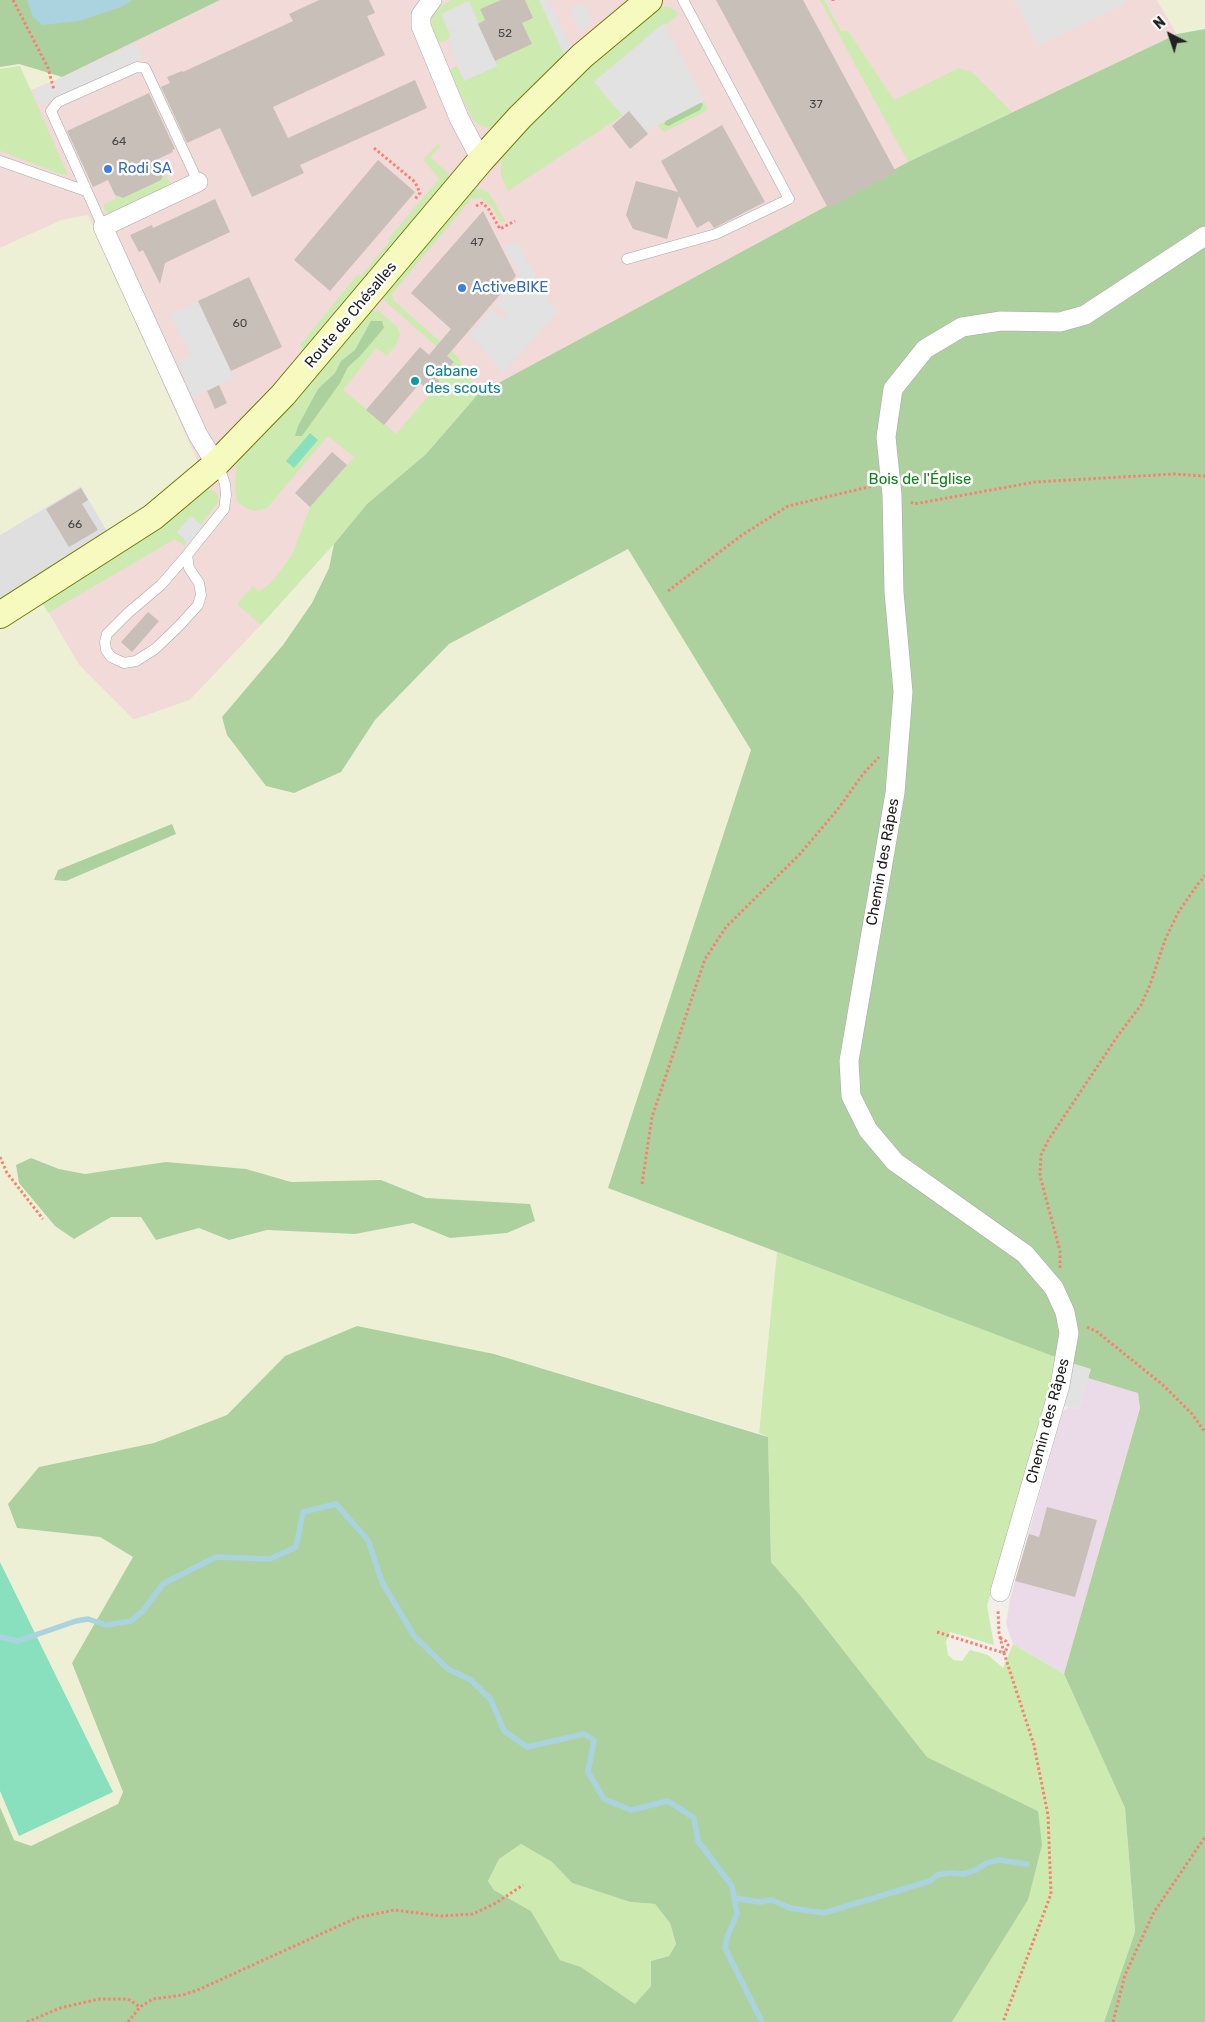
<!DOCTYPE html>
<meta charset="utf-8">
<style>
body{margin:0}
#map{position:relative;width:1205px;height:2022px;overflow:hidden;background:#f2efe9;font-family:Rubik,sans-serif}
canvas{display:block}
.north{position:absolute;left:1145px;top:10px;width:50px;height:50px;-webkit-text-stroke:4px #fff;paint-order:stroke;rotate:319deg;font-size:14px;font-weight:700;line-height:20px;text-align:center;color:#222}
.north::after{content:'';display:block;margin:auto;width:18px;height:22px;background:#222;clip-path:polygon(50% 0,100% 100%,50% 72%,0 100%)}
</style>
<div id="map">
<canvas width="1205" height="2022"></canvas>
<div class="north">N</div>
</div>
<script>
const ctx = document.querySelector('canvas').getContext('2d');
ctx.lineJoin = 'round';
function fillPath(path, color) {
  ctx.fillStyle = color;
  ctx.fill(path, 'evenodd');
}
function shape(rows) {
  const path = new Path2D();
  for (const r of rows) {
    path.moveTo(r[0], r[1]);
    for (let i = 2; i < r.length; i += 2) path.lineTo(r[i], r[i + 1]);
  }
  return path;
}
function stroke(path, color, width, dash) {
  ctx.strokeStyle = color;
  ctx.lineWidth = width;
  ctx.lineCap = dash ? 'butt' : 'round';
  ctx.setLineDash(dash || []);
  ctx.stroke(path);
}
function label(font, color, halo, rows, align = 'center') {
  ctx.font = font + ' Rubik,sans-serif';
  ctx.lineWidth = 5;
  ctx.setLineDash([]);
  ctx.textBaseline = 'middle';
  ctx.strokeStyle = halo;
  ctx.fillStyle = color;
  for (const [text, x, y, turn = 0] of rows) {
    ctx.save();
    ctx.translate(x, y);
    ctx.rotate((+turn || 0) * Math.PI / 180);
    ctx.textAlign = isNaN(turn) ? turn : align;
    if (halo) ctx.strokeText(text, 0, 0);
    ctx.fillText(text, 0, 0);
    ctx.restore();
  }
}
fillPath(shape([
 [81,486,114,543,0,615,0,535]
]), '#e0dfdf');
fillPath(shape([
 [220,0,1157,0,1177,34,908,162,478,394,367,504,334,544,261,625,190,700,133,720,79,665,41,600,114,543,62,220,0,248,0,103,62,77]
]), '#f2dad9');
fillPath(shape([
 [1088,1378,1138,1392,1140,1407,1064,1674,1013,1644,1006,1624,1010,1599,1063,1411,1069,1407,1079,1409]
]), '#ebdbe8');
fillPath(shape([
 [1157,0,1205,0,1205,29,1177,34],
 [19,64,62,77,0,103,0,67],
 [88,215,197,460,190,487,114,543,81,486,0,535,0,248,62,220],
 [334,544,329,568,312,603,283,645,222,717,227,735,266,786,341,772,375,720,449,644,628,549,751,750,608,1188,777,1252,759,1433,494,1354,285,1356,227,1415,154,1443,39,1467,17,1528,100,1537,133,1557,72,1663,123,1792,118,1805,31,1846,14,1840,0,1807,0,615,41,600,79,665,134,720,190,700,261,625],
 [31,1158,59,1169,85,1174,246,1169,291,1182,381,1180,426,1198,530,1204,507,1233,450,1238,413,1223,355,1234,267,1230,229,1240,199,1228,157,1240,141,1217,111,1217,74,1239,55,1226,19,1183,16,1165]
]), '#eef0d5');
fillPath(shape([
 [451,0,501,0,480,9,485,20,478,24,469,1,441,14,450,34,449,39,439,43,436,42,430,29,431,19,438,8],
 [525,0,539,0,565,56,536,83,493,128,483,127,473,120,450,73,452,68,457,66,464,80,497,66,495,61,532,44,522,23,533,17],
 [820,0,824,0,841,31,848,31,894,100,959,68,972,72,1012,112,908,162],
 [662,7,670,7,679,14,665,25,664,23,594,82,623,115,508,191,501,176,501,162,506,146,593,60,652,12],
 [20,66,68,175,60,174,0,151,0,69],
 [704,101,708,110,664,132,657,125],
 [438,144,441,146,430,157,449,174,448,175,451,178,303,352,300,345,358,274,361,276,389,242,388,239,439,179,423,159],
 [164,173,171,184,170,189,109,214,104,210,104,204,116,199,115,195,123,198],
 [474,189,482,189,489,193,505,221,501,223,492,207,481,198,471,199,392,294,394,301,458,357,478,394,426,454,367,504,334,544,261,625,237,604,253,586,259,591,271,583,292,555,310,507,354,457,328,436,267,508,255,511,246,508,237,502,235,488,237,459,366,311,379,311,396,326,400,334,397,343,387,356,376,348,343,390,396,434,440,382,438,380,454,362,385,301,383,296],
 [208,489,214,491,218,495,219,501,201,525,191,516,177,532,187,542,184,546,175,539,48,613,41,600,200,491],
 [777,1252,1058,1358,987,1606,994,1645,950,1632,946,1642,948,1655,954,1660,962,1661,970,1650,988,1655,1003,1668,1013,1644,1064,1674,1125,1808,1135,1932,1104,2022,952,2022,1028,1900,1038,1811,927,1757,800,1595,771,1562,768,1437,759,1433],
 [521,1844,552,1862,572,1883,630,1902,655,1904,670,1923,676,1944,669,1956,651,1961,651,1986,635,2004,581,1967,560,1960,531,1911,494,1890,488,1881,499,1859]
]), '#cdebb0');
fillPath(shape([
 [0,0,220,0,62,77,19,64,0,67],
 [1205,29,1205,2022,1104,2022,1135,1932,1125,1808,1064,1674,1140,1408,1138,1393,1088,1378,1090,1369,1071,1363,608,1188,751,750,628,549,449,644,375,720,341,772,294,793,266,786,227,735,222,717,283,645,312,603,329,568,334,544,367,504,426,454,478,394,908,162,1177,34],
 [696,101,703,104,700,110,668,126,664,124,668,117],
 [371,321,382,321,384,328,360,356,348,367,340,383,302,436,295,436,298,426,318,389,335,373,341,361,355,350],
 [172,824,176,834,66,881,54,880,58,870],
 [31,1158,59,1169,85,1174,166,1162,246,1169,291,1182,381,1180,426,1198,530,1204,535,1221,507,1233,450,1238,413,1223,355,1234,267,1230,229,1240,199,1228,156,1240,141,1217,111,1217,74,1239,55,1226,19,1183,16,1165],
 [357,1326,494,1354,768,1437,771,1562,800,1595,927,1757,1038,1811,1042,1845,1028,1900,952,2022,0,2022,0,1807,14,1840,31,1846,118,1804,123,1792,72,1663,133,1557,100,1537,17,1528,8,1504,39,1467,154,1443,227,1415,285,1356],
 [521,1844,552,1862,572,1883,630,1902,655,1904,670,1923,676,1944,669,1956,651,1961,651,1986,635,2004,581,1967,560,1960,531,1911,494,1890,488,1881,499,1859]
]), '#add19e');
fillPath(shape([
 [310,433,318,440,294,468,286,461],
 [0,1562,113,1792,19,1836,0,1791]
]), '#88e0be');
fillPath(shape([
 [539,0,548,0,572,50,565,56],
 [1014,0,1124,0,1126,3,1038,46],
 [469,1,497,66,464,81,451,50,450,34,441,14],
 [584,3,592,21,580,32,570,9],
 [664,23,704,101,639,135,594,82],
 [136,44,143,57,39,106,33,91],
 [516,241,557,314,503,373,479,345,469,336,492,309,503,319,508,315,496,305,520,277,504,247],
 [198,301,234,379,193,397,177,362,191,356,170,315],
 [191,516,206,530,193,547,177,532],
 [1071,1363,1091,1369,1079,1409,1059,1405]
]), '#e2e2e2');
fillPath(shape([
 [27,0,132,0,121,7,79,21,42,25,33,17]
]), '#aad3df');
stroke(shape([
 [0,1637,18,1641,76,1621,88,1619,106,1625,131,1621,143,1611,163,1584,216,1557,270,1559,296,1547,303,1512,336,1504,368,1540,382,1582,414,1636,448,1669,471,1680,491,1700,504,1731,527,1747,584,1734,594,1740,588,1772,604,1799,631,1810,668,1801,694,1818,698,1841,732,1886,737,1914,727,1937,725,1948,762,2022],
 [734,1898,760,1902,772,1900,790,1908,824,1913,930,1881,937,1875,950,1873,963,1874,976,1870,987,1863,999,1860,1027,1864]
]), '#aad3df', 5.5);
fillPath(shape([
 [319,0,369,0,375,13,367,16,385,55,273,107,288,138,415,80,427,108,300,165,304,173,252,197,220,128,187,143,161,87,170,83,167,77,182,71,183,72,293,21,289,14],
 [501,0,525,0,533,18,522,23,532,44,495,61,478,24,485,20,480,9],
 [716,0,803,0,896,172,828,208],
 [149,93,175,149,172,150,173,152,158,159,164,173,161,180,123,198,115,195,108,180,93,187,67,131],
 [629,111,648,134,630,149,612,126],
 [722,125,765,202,714,228,709,221,697,228,679,196,667,239,633,229,626,215,636,181,678,192,661,161],
 [378,160,415,192,330,291,294,260],
 [215,199,230,232,165,263,160,284,143,250,139,252,130,235,152,225,153,228],
 [483,211,516,276,447,356,454,362,438,380,440,382,431,392,420,383,384,425,366,410,420,347,429,355,451,329,411,293],
 [249,277,282,347,231,371,198,301],
 [219,385,227,403,215,409,207,391],
 [332,452,347,465,310,507,295,493],
 [81,488,88,500,82,504,98,530,69,547,46,509],
 [148,612,159,621,132,652,121,642],
 [1047,1507,1097,1520,1075,1597,1015,1581,1029,1534,1039,1537]
]), '#c7bfb8');
const lane = shape([
 [0,161,86,191],
 [103,227,51,111,58,102,137,67,145,68,198,182],
 [627,259,716,234,789,199,683,0],
 [187,555,189,568,199,583,201,595,198,605,179,626,155,649,136,661,124,663,111,657,106,650,105,642,107,634,128,613,161,585,187,555],
 [187,555,224,509,226,495,225,484,221,472,216,465]
]);
const street = shape([
 [432,0,421,15,421,26,459,118,481,160],
 [198,182,103,227,198,435,216,464],
 [1000,1592,1060,1385,1069,1333,1065,1312,1054,1288,1025,1254,895,1162,868,1130,851,1096,849,1061,895,793,903,692,894,592,892,495,886,437,893,389,925,349,962,327,1001,321,1060,322,1085,315,1205,236]
]);
const secondary = shape([
 [0,615,153,517,216,464,283,395,481,160,520,117,582,56,649,0]
]);
stroke(lane, '#a9a9a9', 11);
stroke(street, '#a9a9a9', 20);
stroke(secondary, '#707d05', 28);
stroke(shape([
 [13,0,48,68,54,90],
 [833,0,833,1],
 [374,148,415,182,420,193,415,199],
 [476,206,482,203,488,208,500,229,515,221],
 [911,502,914,504,1035,482,1174,474,1205,476],
 [668,591,742,535,788,506,873,486],
 [0,1157,7,1173,43,1219],
 [642,1184,652,1117,705,959,726,927,800,854,838,809,863,774,879,757],
 [1060,1268,1060,1251,1040,1176,1041,1155,1049,1139,1117,1037,1141,1005,1150,985,1165,940,1179,911,1198,884,1205,876],
 [1087,1327,1096,1331,1163,1385,1192,1414,1205,1432],
 [937,1632,1004,1653,999,1633,998,1610],
 [1000,1638,1006,1641,1008,1645,1008,1647,1004,1653,1034,1745,1048,1815,1051,1894,1003,2022],
 [27,2022,60,2008,99,1999,128,1999,140,2007],
 [128,2022,140,2007,153,1999,183,1995,200,1989,356,1918,394,1910,441,1916,473,1914,496,1903,523,1885],
 [1113,2022,1125,1975,1154,1912,1205,1837]
]), '#fa8072', 3, [2.5, 2.5]);
stroke(lane, '#fff', 10);
stroke(street, '#fff', 19);
stroke(secondary, '#f7fabf', 26);
for (const [x, y, r, color] of [
 [108,169,5,"#3f7fe0"],
 [462,288,5,"#3f7fe0"],
 [415,381,5,"#0f9aa8"]
]) {
  const dot = new Path2D();
  dot.arc(x, y, r, 0, 2 * Math.PI);
  ctx.fillStyle = color;
  ctx.fill(dot);
  stroke(dot, '#fff', 2);
}
label('12px', '#4b4948', null, [
 ["52",505,34],
 ["37",816,105],
 ["64",119,142],
 ["47",477,243],
 ["60",240,324],
 ["66",75,525]
]);
label('15px', '#366cbe', '#fff', [
 ["Rodi SA",118,169],
 ["ActiveBIKE",472,288]
], 'left');
label('15px', '#222', '#fff', [
 ["Route de Chésalles",351,315,-50],
 ["Chemin des Râpes",883,862,-80],
 ["Chemin des Râpes",1048,1421,-75]
]);
label('15px', '#0d838f', '#fff', [
 ["Cabane",425,372],
 ["des scouts",425,389]
], 'left');
label('15px', '#0c8416', '#fff', [
 ["Bois de l'Église",920,480]
]);
</script>
